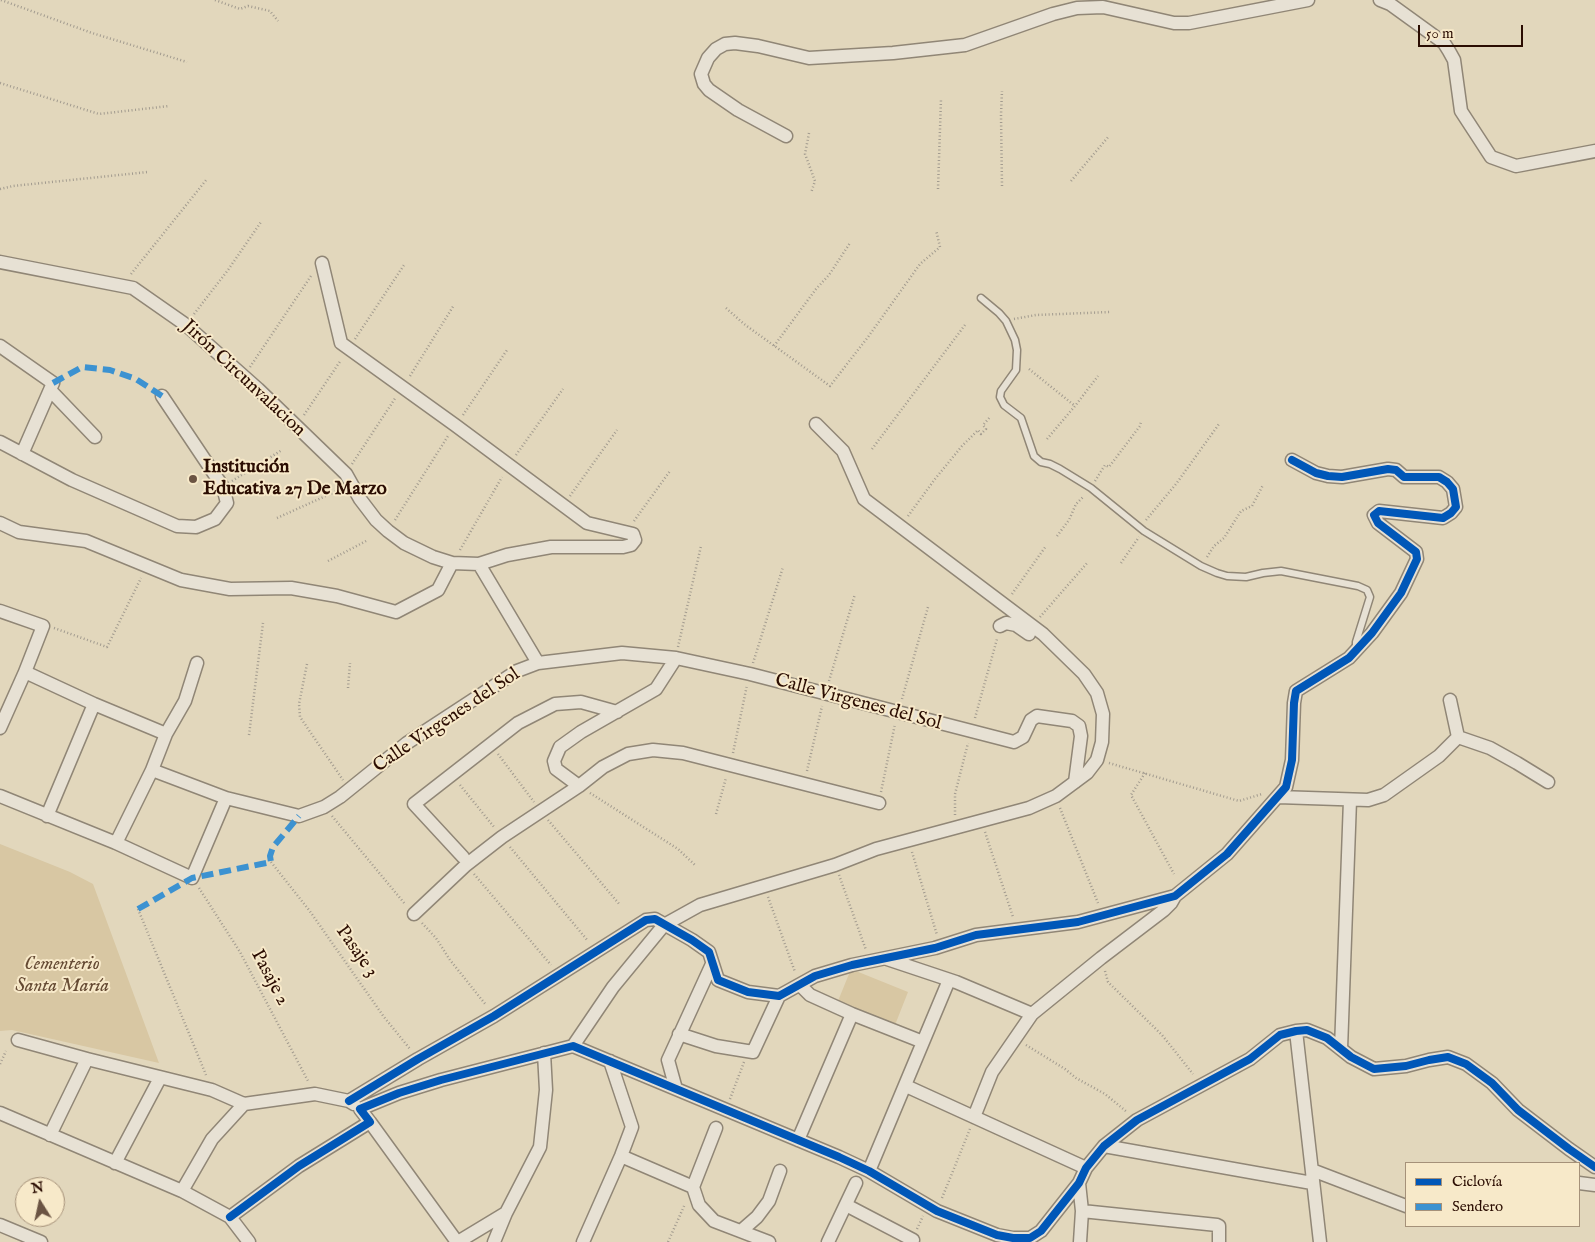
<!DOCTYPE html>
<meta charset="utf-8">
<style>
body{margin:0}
#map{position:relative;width:1595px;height:1242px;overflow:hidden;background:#e2d7bc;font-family:"IM FELL English",serif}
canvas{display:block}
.legend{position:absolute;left:1405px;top:1162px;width:175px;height:65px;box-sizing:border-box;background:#f7e9c9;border:1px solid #a59179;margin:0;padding:6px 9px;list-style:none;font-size:15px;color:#2b0d02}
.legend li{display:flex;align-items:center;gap:10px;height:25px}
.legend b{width:25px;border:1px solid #a59179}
.north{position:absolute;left:15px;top:1177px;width:50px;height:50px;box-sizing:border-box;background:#f7e9c9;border:1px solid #a59179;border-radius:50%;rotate:350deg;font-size:14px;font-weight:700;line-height:20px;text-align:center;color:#2b0d02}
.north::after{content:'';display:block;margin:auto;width:18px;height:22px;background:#6b5443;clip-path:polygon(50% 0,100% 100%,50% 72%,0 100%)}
.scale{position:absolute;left:1418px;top:25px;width:105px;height:22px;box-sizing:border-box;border:2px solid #2b0d02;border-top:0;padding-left:6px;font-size:15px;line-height:18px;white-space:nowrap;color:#2b0d02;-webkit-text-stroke:4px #f7e9c9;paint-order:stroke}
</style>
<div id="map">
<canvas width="1595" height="1242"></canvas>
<ul class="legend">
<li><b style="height:6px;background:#0057b8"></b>Ciclovía</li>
<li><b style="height:6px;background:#3c92d1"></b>Sendero</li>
</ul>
<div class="north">N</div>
<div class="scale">50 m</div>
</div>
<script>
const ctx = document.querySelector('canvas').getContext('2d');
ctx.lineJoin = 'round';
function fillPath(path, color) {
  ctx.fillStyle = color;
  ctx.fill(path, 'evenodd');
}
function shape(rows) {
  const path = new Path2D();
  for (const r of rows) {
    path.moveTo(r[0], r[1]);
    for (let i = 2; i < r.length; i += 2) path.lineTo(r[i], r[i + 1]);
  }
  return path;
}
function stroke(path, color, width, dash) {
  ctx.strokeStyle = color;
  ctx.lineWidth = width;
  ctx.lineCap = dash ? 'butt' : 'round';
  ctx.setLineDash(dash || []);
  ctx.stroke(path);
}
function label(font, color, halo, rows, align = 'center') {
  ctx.font = font + ' "IM FELL English",serif';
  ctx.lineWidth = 4;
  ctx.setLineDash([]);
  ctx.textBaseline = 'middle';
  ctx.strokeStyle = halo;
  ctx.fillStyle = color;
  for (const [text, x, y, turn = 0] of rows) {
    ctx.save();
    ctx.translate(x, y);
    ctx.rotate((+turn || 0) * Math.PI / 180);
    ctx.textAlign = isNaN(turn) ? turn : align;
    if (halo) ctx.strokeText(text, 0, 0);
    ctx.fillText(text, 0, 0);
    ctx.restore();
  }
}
fillPath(shape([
 [0,844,70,872,93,884,159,1063,12,1030,0,1031],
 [851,969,908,992,895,1025,838,1001]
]), '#d8c7a3');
const lane = shape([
 [981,298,999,313,1006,321,1015,340,1017,350,1016,370,1001,391,1000,397,1004,405,1021,418,1034,456,1041,462,1050,464,1060,469,1091,488,1144,531,1201,566,1217,573,1227,576,1246,577,1263,573,1281,571,1358,586,1367,590,1370,597,1356,642,1356,648]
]);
const street = shape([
 [1380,0,1390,4,1444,43,1449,51,1454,60,1461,111,1491,157,1516,166,1595,151],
 [786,136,738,110,709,90,704,84,701,74,708,58,716,49,725,44,735,43,758,46,809,58,893,53,965,45,1053,14,1077,8,1103,7,1174,23,1189,23,1308,0],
 [0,262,133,288,186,325,258,389,346,474,360,499,376,520,388,531,404,543,433,557,452,563,479,564,507,555,551,547,623,547,631,545,635,540,633,534,587,523,455,425,341,343,322,263],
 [0,346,53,383,22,454],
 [50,390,95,437],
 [0,442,72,480,177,526,196,527,215,519,227,503,223,487,162,396],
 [0,523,19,532,86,541,181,580,230,589,291,588,337,596,396,612,438,590,452,563],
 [479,564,538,663],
 [0,611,43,626,25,672,0,728],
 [1000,626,1006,623,1016,625,1029,634],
 [25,672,94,704,166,734],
 [1458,737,1490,748,1517,763,1548,782],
 [152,770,226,798,299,816,324,807,340,797,407,743,517,671,538,663,622,653,676,658,750,674,1014,742,1023,737,1031,720,1037,716,1072,721,1079,726,1081,736,1075,782],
 [579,786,556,769,554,761,560,747,581,732,656,689,676,658],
 [0,796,116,843,192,878,226,798],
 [1278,797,1368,800,1384,795,1439,756,1458,737,1450,700],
 [47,816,94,704],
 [116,843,152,770,166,734,185,701,197,663],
 [463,857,414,804,518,723,555,704,581,702,617,712],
 [414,914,466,865,502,837,579,786,603,767,628,754,653,750,683,753,879,803],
 [887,959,956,982,1032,1014],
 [800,985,810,995,852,1014,923,1042],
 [1296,1031,1320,1242],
 [679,1034,716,1046,753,1052,779,996],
 [18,1040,87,1059],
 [573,1046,613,987,664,925,700,905,835,865,876,849,1029,808,1056,796,1087,773,1097,760,1102,742,1103,714,1097,693,1084,674,1043,634,864,499,843,451,816,424],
 [1341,1049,1350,800],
 [906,1086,1086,1168],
 [676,1089,668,1060,712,964],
 [349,1101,418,1059,494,1016,646,920,655,919,692,940,709,952,718,980,748,992,779,996,815,976,852,965,935,948,976,935,1078,922,1175,896,1227,854,1286,787,1292,760,1294,703,1296,691,1349,658,1372,633,1401,593,1417,559,1416,552,1378,523,1374,515,1379,511,1443,518,1451,513,1456,507,1453,489,1447,482,1439,477,1404,477,1396,470,1388,469,1342,477,1328,476,1316,473,1292,460],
 [0,1113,182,1191,230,1217,249,1242],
 [974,1117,992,1072,1032,1014,1101,958,1164,910,1171,903,1175,896],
 [370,1122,457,1242],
 [716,1128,693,1187,699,1205,714,1221,769,1242],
 [50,1135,87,1059,212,1090,244,1104,315,1094,349,1101,354,1104],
 [798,1140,852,1014],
 [1104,1146,1312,1183],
 [621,1156,693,1187],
 [115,1163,160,1078],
 [1312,1170,1406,1206],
 [869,1171,949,980],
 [1079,1183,1082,1211,1080,1242],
 [1579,1183,1595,1185],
 [182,1191,212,1139,244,1104],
 [846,1205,913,1240],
 [1082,1211,1217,1225,1219,1226,1219,1242],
 [230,1217,299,1166,370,1122,360,1109,399,1093,441,1080,573,1046,839,1157,869,1171,937,1211,997,1235,1013,1238,1030,1238,1041,1231,1079,1183,1086,1168,1104,1146,1137,1120,1250,1059,1280,1035,1296,1031,1307,1030,1327,1038,1351,1057,1374,1069,1406,1066,1429,1060,1448,1057,1466,1064,1492,1083,1518,1110,1569,1149,1595,1167],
 [0,1225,41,1242],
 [741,1231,757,1217,769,1201,780,1171],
 [458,1242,506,1213],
 [494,1242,506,1213,540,1147,546,1090,544,1053],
 [583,1242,621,1156,632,1127,610,1061],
 [828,1242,856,1183]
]);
stroke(lane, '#908676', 9);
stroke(street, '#908676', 15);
stroke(shape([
 [1,0,92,33,187,62],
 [215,0,240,9,248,6,270,11,278,21],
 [0,83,99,114,169,106],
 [809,133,805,154,815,181,811,193],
 [1071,181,1109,136],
 [1002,186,1001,115,1002,91],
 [0,189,13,186,148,172],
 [938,189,941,99],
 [131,274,207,179],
 [726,308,744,324,830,386,868,337,920,264,940,247,936,230],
 [194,314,228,270,261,222],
 [1014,319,1036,315,1110,312],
 [355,339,404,265],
 [774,346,816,289,829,275,850,243],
 [250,367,311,276],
 [1029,369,1075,406],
 [410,376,454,305],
 [304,415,341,360],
 [463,415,507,350],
 [1047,439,1075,406,1098,376],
 [872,449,965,325],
 [516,455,563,389],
 [352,464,396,397],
 [232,481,282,450],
 [1095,481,1105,465,1109,467,1140,426,1141,422],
 [570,496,617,430],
 [908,516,935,479,962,446,978,430,981,434,986,429,983,425,990,417],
 [277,518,339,490],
 [395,520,448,436],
 [1146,520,1176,484,1219,424],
 [634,521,670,471],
 [1057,536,1069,520,1076,504,1084,496],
 [460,550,502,477],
 [1207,557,1214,546,1224,538,1241,511,1252,506,1263,485],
 [328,561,368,540],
 [1121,563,1139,537],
 [1012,594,1046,546],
 [1040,617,1088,562],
 [54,628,107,647,141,578],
 [678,647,701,546],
 [753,663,783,567],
 [307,664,299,704,300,717,343,780],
 [829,681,855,594],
 [348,688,350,663],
 [902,699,928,607],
 [975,718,997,639],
 [249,735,263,623],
 [733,753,747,685],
 [498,754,534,802],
 [1109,763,1239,801,1262,794],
 [807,771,822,706],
 [1145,773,1131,795,1174,874],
 [460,785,494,827],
 [881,792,895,724],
 [590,793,678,849,696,866],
 [1060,808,1098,903],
 [716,814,726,778],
 [955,815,955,794,968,743],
 [332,816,405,904],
 [548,820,620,905],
 [985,832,1013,917],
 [510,847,588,941],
 [912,852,937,935],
 [271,862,309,910,384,1017,410,1049],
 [474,874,551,965],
 [839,875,866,950],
 [199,888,240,952,308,1081],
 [768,897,795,972],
 [138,909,206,1075],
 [422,923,436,938,450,960,486,1005],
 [1105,971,1108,982,1162,1035,1193,1074],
 [1026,1045,1065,1069,1076,1078,1105,1094,1127,1112],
 [0,1064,6,1051],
 [730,1099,744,1062],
 [942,1198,970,1129],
 [917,1229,923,1216],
 [668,1242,685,1204]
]), '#a29b8f', 2.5, [1, 2.5]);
stroke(lane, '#e7e1d4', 6);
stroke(street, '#e7e1d4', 12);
stroke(shape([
 [53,383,82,367,110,370,136,379,162,396],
 [138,909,192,878,271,862,270,856,273,847,299,816]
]), '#3c92d1', 6, [12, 6]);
stroke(shape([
 [349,1101,418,1059,494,1016,646,920,655,919,692,940,709,952,718,980,748,992,779,996,815,976,852,965,935,948,976,935,1078,922,1175,896,1227,854,1286,787,1292,760,1294,703,1296,691,1349,658,1372,633,1401,593,1417,559,1416,552,1378,523,1374,515,1379,511,1443,518,1451,513,1456,507,1453,489,1447,482,1439,477,1404,477,1396,470,1388,469,1342,477,1328,476,1316,473,1292,460],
 [230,1217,299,1166,370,1122,360,1109,399,1093,441,1080,573,1046,839,1157,869,1171,937,1211,997,1235,1013,1238,1030,1238,1041,1231,1079,1183,1086,1168,1104,1146,1137,1120,1250,1059,1280,1035,1296,1031,1307,1030,1327,1038,1351,1057,1374,1069,1406,1066,1429,1060,1448,1057,1466,1064,1492,1083,1518,1110,1569,1149,1595,1167]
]), '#0057b8', 8);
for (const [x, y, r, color] of [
 [193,479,5,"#6b5443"]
]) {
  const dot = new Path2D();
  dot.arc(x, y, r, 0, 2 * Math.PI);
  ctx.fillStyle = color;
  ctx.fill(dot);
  stroke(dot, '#f7e9c9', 2);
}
label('19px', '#2b0d02', '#f7e9c9', [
 ["Jirón Circunvalacion",243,379,43],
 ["Calle Virgenes del Sol",858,703,15],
 ["Calle Virgenes del Sol",447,721,-34],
 ["Pasaje 3",356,952,55],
 ["Pasaje 2",269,978,62]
]);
label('bold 19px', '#2b0d02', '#f7e9c9', [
 ["Institución",203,468],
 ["Educativa 27 De Marzo",203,490]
], 'left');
label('italic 19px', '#654a33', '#f7e9c9', [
 ["Cementerio",62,965],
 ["Santa María",62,987]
]);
</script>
